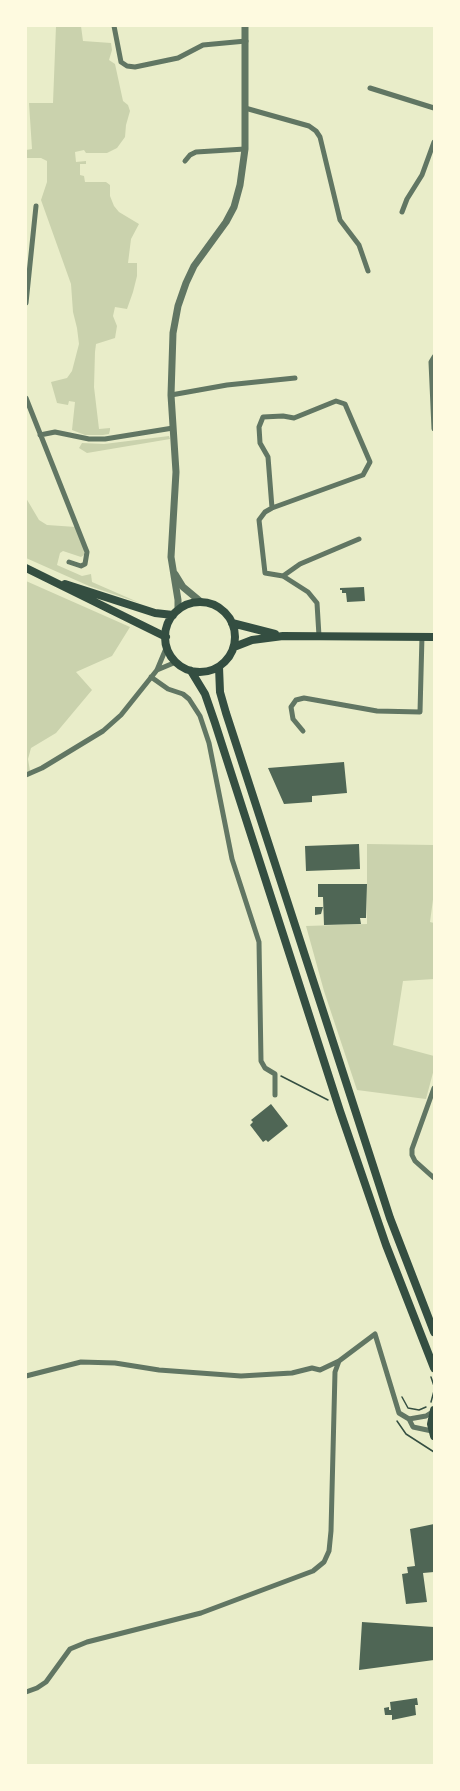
<!DOCTYPE html>
<style>
body{margin:0}
#map{position:relative;width:460px;height:1791px;overflow:hidden;background:#e9edc9;font-family:Merriweather,serif}
canvas{display:block}
.frame{position:absolute;inset:0;border:27px solid #fefae0;pointer-events:none}
</style>
<div id="map">
<canvas width="460" height="1791"></canvas>
<div class="frame"></div>
</div>
<script>
const ctx = document.querySelector('canvas').getContext('2d');
ctx.lineJoin = 'round';
function fillPath(path, color) {
  ctx.fillStyle = color;
  ctx.fill(path, 'evenodd');
}
function shape(rows) {
  const path = new Path2D();
  for (const r of rows) {
    if (r.length === 3) {
      path.moveTo(r[0] + r[2], r[1]);
      path.arc(r[0], r[1], r[2], 0, 2 * Math.PI);
      continue;
    }
    path.moveTo(r[0], r[1]);
    for (let i = 2; i < r.length; i += 2) path.lineTo(r[i], r[i + 1]);
  }
  return path;
}
function stroke(path, color, width, dash) {
  ctx.strokeStyle = color;
  ctx.lineWidth = width;
  ctx.lineCap = dash ? 'butt' : 'round';
  ctx.setLineDash(dash || []);
  ctx.stroke(path);
}
fillPath(shape([
 [56,26,81,26,83,41,111,43,112,50,109,60,115,64,123,101,128,105,130,111,126,125,125,137,117,148,107,153,86,153,84,150,75,152,76,162,86,161,86,164,80,164,80,175,84,176,85,182,106,182,110,185,110,196,114,206,119,212,139,224,131,239,128,263,137,263,137,276,133,292,127,309,115,307,113,316,117,326,115,338,96,344,95,352,94,387,99,429,110,428,110,430,109,434,103,435,85,435,72,430,75,402,69,401,68,405,57,403,51,382,67,378,72,371,79,344,77,328,73,312,71,284,41,200,47,182,47,161,41,158,26,158,26,150,32,149,29,103,53,103],
 [169,436,170,439,87,453,79,448,82,443,104,444],
 [26,498,39,520,47,525,76,527,84,548,84,555,81,557,63,551,60,553,57,565,82,576,91,574,92,582,140,603,89,586,26,558],
 [26,581,130,627,112,656,76,672,92,690,56,733,31,748,28,759,30,771,26,772],
 [367,844,434,845,434,892,430,922,434,923,434,979,403,981,393,1045,434,1056,434,1069,426,1099,357,1090,324,991,306,926,367,924]
]), '#cad2ad');
fillPath(shape([
 [364,587,365,601,347,602,346,593,342,593,342,590,340,590,340,588],
 [344,762,347,793,312,796,312,802,284,804,268,768],
 [359,844,360,869,306,871,305,846],
 [318,884,367,884,366,918,360,918,361,924,324,925,323,897,318,897],
 [315,907,323,907,321,914,315,915],
 [271,1104,288,1126,268,1142,266,1140,263,1142,250,1125,253,1122,251,1120],
 [434,1524,434,1572,423,1573,427,1602,406,1604,402,1574,408,1573,407,1567,415,1566,410,1529],
 [362,1622,434,1627,434,1660,359,1670],
 [417,1698,418,1705,415,1705,416,1715,392,1720,392,1715,385,1715,384,1708,389,1707,389,1710,391,1710,390,1702]
]), '#4f6655');
stroke(shape([
 [281,1076,328,1100],
 [431,1377,434,1386],
 [402,1397,408,1408,419,1410,426,1407],
 [431,1402,434,1391],
 [397,1421,406,1434,434,1452]
]), '#344e41', 1.5);
stroke(shape([
 [114,26,121,62,127,66,135,67,178,58,203,45,246,41],
 [370,88,434,108],
 [245,108,309,126,316,131,320,137,340,220,359,245,368,271],
 [185,161,190,155,196,152,245,149],
 [402,212,407,199,422,175,434,142],
 [26,303,36,206],
 [434,357,431,362,434,429],
 [171,395,227,385,295,378],
 [26,398,87,552,85,564,81,566,69,562],
 [40,435,55,432,89,439,105,439,173,428],
 [272,508,363,475,370,462,345,404,336,401,294,418,283,416,263,417,259,427,260,443,268,457,272,508,265,512,259,520,265,573,283,576,308,592,317,603,319,636],
 [283,576,300,564,359,539],
 [157,670,176,662],
 [151,677,168,689,183,694,189,699,200,716,209,743,232,859,259,942,261,1061,265,1068,275,1074,275,1095],
 [303,731,293,719,291,707,296,700,304,698,377,711,420,712,422,636],
 [26,775,42,768,103,731,121,715,157,670,167,646],
 [434,1088,412,1149,412,1155,415,1161,434,1178],
 [26,1376,81,1362,115,1363,159,1370,241,1376,292,1373,312,1368,320,1370,339,1361,375,1334,399,1413,409,1419,413,1427,432,1431],
 [409,1419,426,1416,434,1411],
 [26,1692,37,1688,46,1682,70,1649,87,1642,201,1613,313,1571,324,1562,329,1551,331,1531,335,1372,339,1361]
]), '#617663', 5);
stroke(shape([
 [175,574,183,587,201,602],
 [178,610,178,600,171,557,176,472,171,395,173,333,178,306,186,283,194,266,226,222,234,207,240,185,245,149,245,26]
]), '#617663', 7);
stroke(shape([
 [26,568,166,637],
 [65,584,155,613,173,615],
 [200,637,35],
 [232,623,275,634],
 [234,647,252,640,283,636,434,637],
 [219,667,220,692,226,713,322,1008,390,1218,434,1332],
 [191,671,205,694,215,723,340,1111,386,1245,434,1368],
 [434,1410,431,1424,434,1436]
]), '#344e41', 8);
</script>
